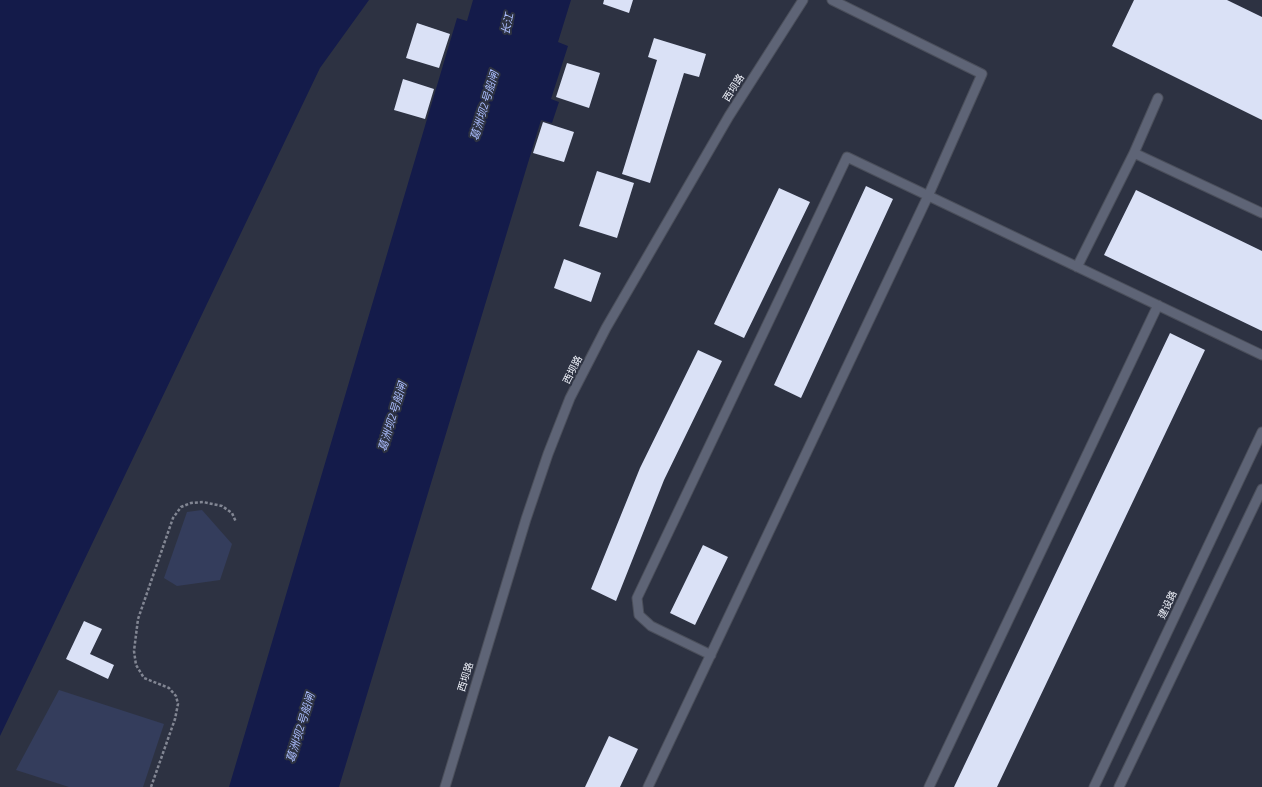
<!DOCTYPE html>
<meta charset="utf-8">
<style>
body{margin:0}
canvas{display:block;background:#2d3242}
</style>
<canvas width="1262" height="787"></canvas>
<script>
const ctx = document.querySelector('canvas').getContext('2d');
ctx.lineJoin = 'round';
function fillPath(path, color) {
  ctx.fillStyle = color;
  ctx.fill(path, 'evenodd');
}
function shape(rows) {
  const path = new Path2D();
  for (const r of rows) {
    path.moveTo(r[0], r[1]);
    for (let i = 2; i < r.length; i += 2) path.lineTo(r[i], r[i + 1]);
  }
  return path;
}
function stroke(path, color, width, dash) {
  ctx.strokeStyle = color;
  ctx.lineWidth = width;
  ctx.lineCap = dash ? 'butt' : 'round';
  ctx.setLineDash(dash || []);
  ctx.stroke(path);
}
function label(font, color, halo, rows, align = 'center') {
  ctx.font = font + ' "Open Sans","Noto Sans SC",sans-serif';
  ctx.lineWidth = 4;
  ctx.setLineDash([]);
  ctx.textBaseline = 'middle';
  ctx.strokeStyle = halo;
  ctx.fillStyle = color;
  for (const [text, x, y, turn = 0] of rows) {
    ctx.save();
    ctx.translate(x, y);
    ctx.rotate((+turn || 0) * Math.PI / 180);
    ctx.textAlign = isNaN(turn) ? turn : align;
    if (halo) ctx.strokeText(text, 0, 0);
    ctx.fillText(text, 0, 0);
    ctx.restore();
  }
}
fillPath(shape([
 [202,510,232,544,220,580,177,586,164,578,187,512],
 [59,690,164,724,143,787,69,787,16,770]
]), '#343d5c');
fillPath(shape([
 [0,0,369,0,320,68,0,736],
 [473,0,571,0,558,42,568,46,551,99,559,102,552,123,541,120,339,787,229,787,457,18,467,21]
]), '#141b4a');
fillPath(shape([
 [604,0,633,0,629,13,603,4],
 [1134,0,1227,0,1262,17,1262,120,1112,46],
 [417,23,450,34,439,68,406,58],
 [654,38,706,54,699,77,684,73,650,183,622,174,657,60,648,57],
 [567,63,600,73,589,108,556,97],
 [403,79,434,89,425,119,394,110],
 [543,122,574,132,564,162,533,153],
 [597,171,634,183,617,238,579,226],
 [866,186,893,199,801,398,774,385],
 [779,188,810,202,744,338,714,324],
 [1136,190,1262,251,1262,331,1104,255],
 [564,259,601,273,591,302,554,288],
 [1170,333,1205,350,997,787,954,787],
 [698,350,722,361,664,480,616,601,591,589,640,468],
 [703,545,728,557,695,625,670,613],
 [84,621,102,629,90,654,114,665,108,679,66,659],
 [609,736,638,749,620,787,585,787]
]), '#dae1f6');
const lane = shape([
 [1134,153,1262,213],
 [1077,267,1134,153,1158,98],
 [711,655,651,626,639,615,637,598,847,157,1262,355],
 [445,787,526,519,548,454,570,398,606,328,729,116,803,0],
 [648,787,928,196,982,74,832,0],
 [929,787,1158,305],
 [1094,787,1262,432],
 [1119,787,1262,489]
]);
stroke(lane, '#4b4f5b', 11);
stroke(shape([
 [151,787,175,719,178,704,176,696,169,688,144,678,136,665,134,651,138,619,173,518,181,507,191,503,203,502,222,506,232,513,236,522]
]), '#828693', 2.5, [3, 2]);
stroke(lane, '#5e6476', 9);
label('10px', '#f2f5fd', '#2d3242', [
 ["西坝路",734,88,-57],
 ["西坝路",573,370,-63],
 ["建设路",1168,605,-65],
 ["西坝路",466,677,-73]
]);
label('italic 11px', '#abbdfe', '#2d3242', [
 ["长江",508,24,-78],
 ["葛洲坝2号船闸",485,106,-73],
 ["葛洲坝2号船闸",393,417,-73],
 ["葛洲坝2号船闸",301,728,-73]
]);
</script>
